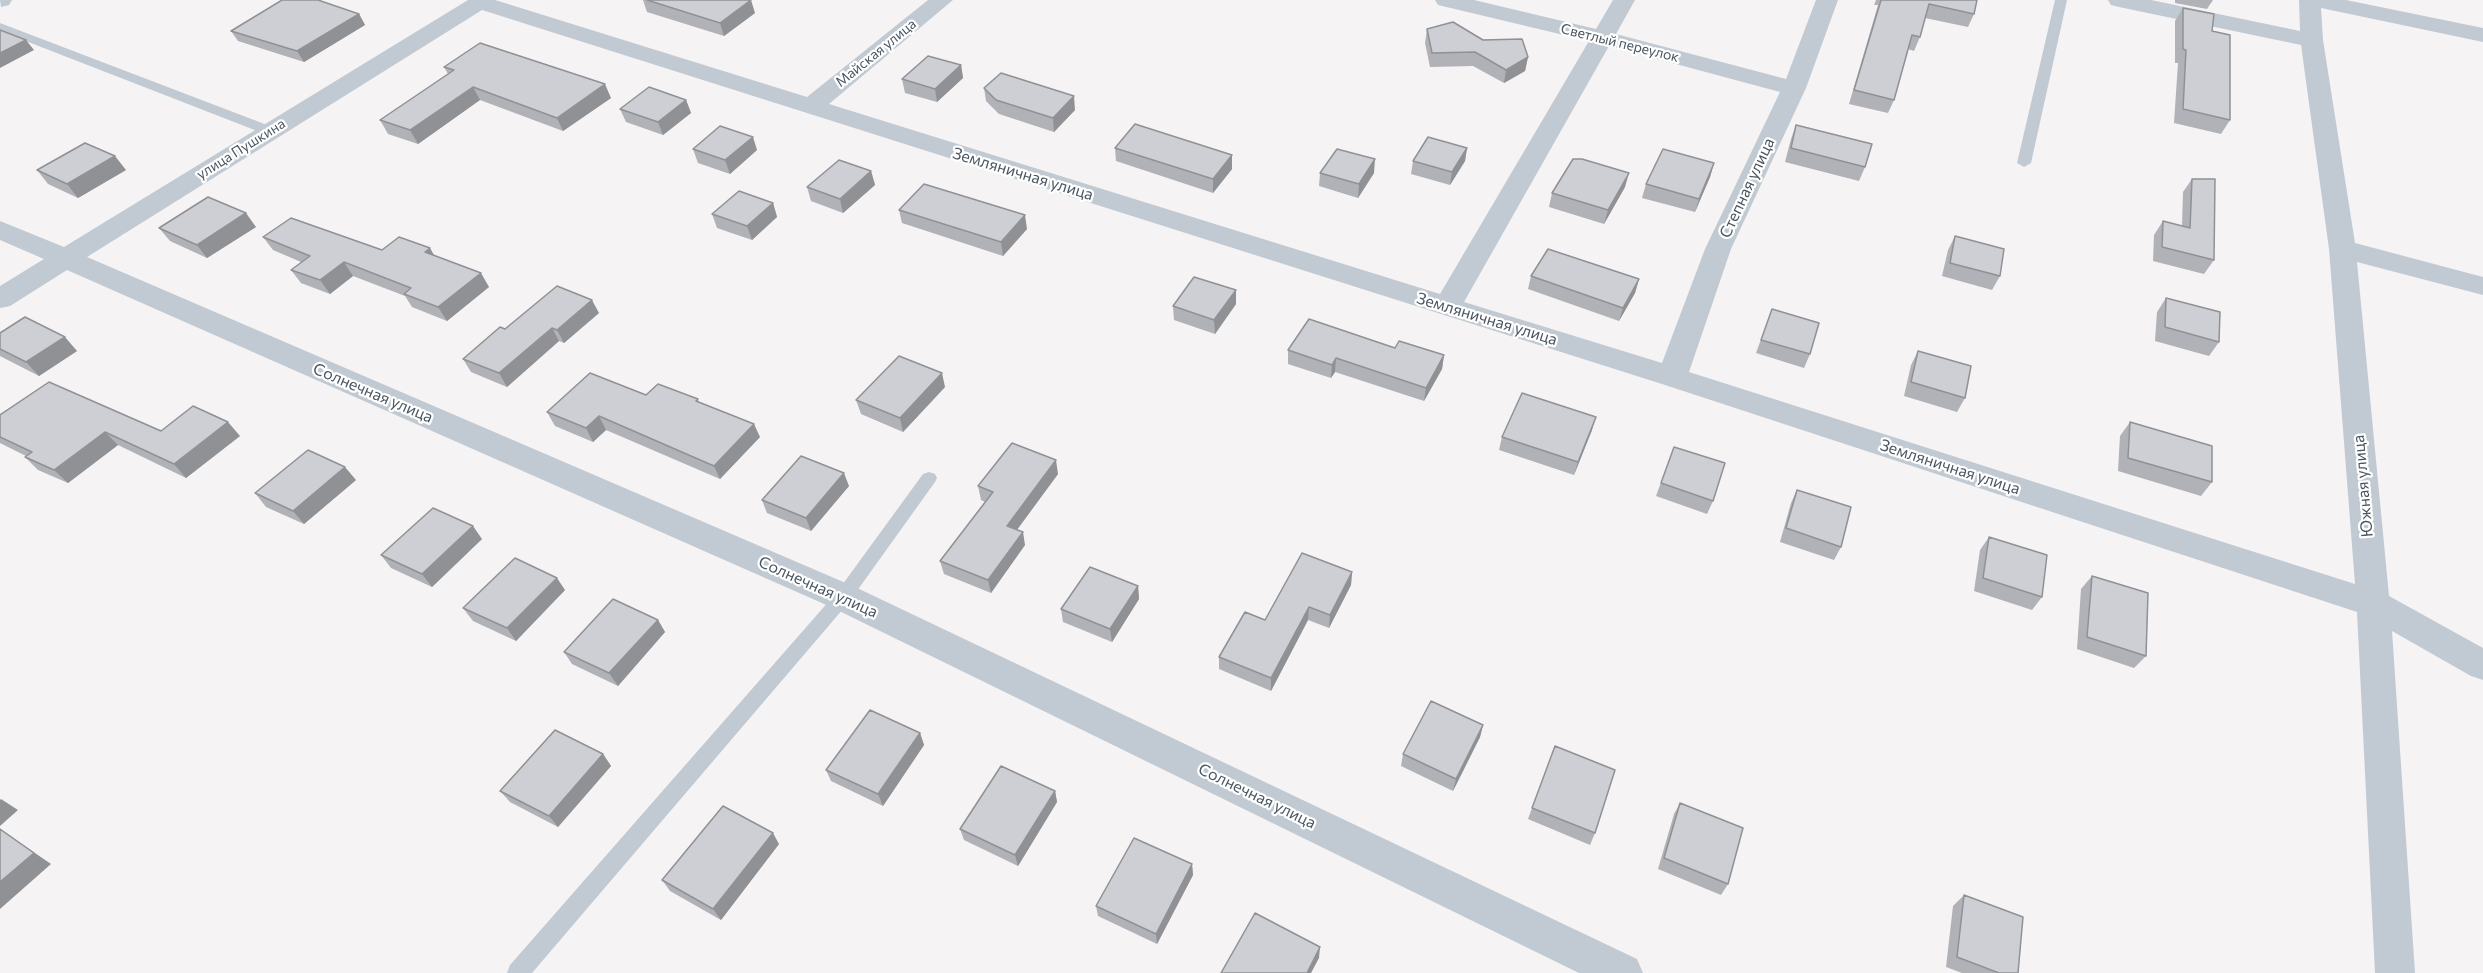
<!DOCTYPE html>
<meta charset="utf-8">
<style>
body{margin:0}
canvas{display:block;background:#f5f3f3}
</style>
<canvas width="2483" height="973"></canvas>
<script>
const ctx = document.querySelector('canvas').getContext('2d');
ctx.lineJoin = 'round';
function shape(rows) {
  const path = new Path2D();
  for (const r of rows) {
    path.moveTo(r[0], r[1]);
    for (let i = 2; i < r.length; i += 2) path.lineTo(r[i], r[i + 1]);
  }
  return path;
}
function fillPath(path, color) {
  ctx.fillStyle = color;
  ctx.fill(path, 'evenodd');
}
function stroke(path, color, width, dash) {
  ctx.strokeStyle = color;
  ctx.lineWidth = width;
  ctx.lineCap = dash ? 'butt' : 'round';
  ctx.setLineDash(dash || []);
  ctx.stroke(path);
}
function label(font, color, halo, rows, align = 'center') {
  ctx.font = font + ' Commissioner,sans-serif';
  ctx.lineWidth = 4.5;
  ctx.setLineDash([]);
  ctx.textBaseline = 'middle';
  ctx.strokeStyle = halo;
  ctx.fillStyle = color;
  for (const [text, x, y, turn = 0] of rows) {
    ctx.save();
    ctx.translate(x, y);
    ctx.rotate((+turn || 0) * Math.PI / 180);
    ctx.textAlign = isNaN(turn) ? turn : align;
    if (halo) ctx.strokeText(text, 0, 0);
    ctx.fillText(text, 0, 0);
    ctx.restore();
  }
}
fillPath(shape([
 [2055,0,2067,0,2031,163,2024,167,2017,163,2055,0],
 [0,23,275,128,276,131,270,135,265,134,0,31,0,23],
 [929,472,935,474,937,478,935,482,849,602,532,973,507,973,510,965,837,592,923,474,929,472]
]), '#c1cad2');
fillPath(shape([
 [0,0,12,0,9,5,1,7,0,0],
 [468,0,495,0,807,97,928,0,953,0,829,104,1440,294,1589,41,1438,5,1435,0,1474,0,1596,29,1613,0,1635,0,1616,34,1786,79,1816,0,1838,0,1806,88,1731,249,1689,372,2355,584,2329,249,2301,45,2119,7,2111,5,2108,0,2151,0,2300,31,2299,0,2346,0,2483,28,2483,42,2321,8,2323,40,2355,243,2483,277,2483,295,2357,262,2389,596,2483,648,2483,680,2471,676,2392,631,2415,973,2375,973,2357,612,1662,384,482,10,87,257,855,587,1637,959,1643,973,1579,973,831,607,67,270,10,306,0,308,0,286,44,259,0,240,0,221,64,247,468,0],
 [1609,46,1780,92,1705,249,1662,363,1464,302,1609,46]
]), '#c1cad2');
fillPath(shape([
 [643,0,647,0,755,13,724,36,647,12],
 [1876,0,1977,0,1974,14,1968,27,1925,18,1920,37,1914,51,1908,49,1894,100,1888,113,1849,104,1878,5,1874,5],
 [2175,0,2213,0,2207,9,2175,3],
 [2183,8,2212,31,2230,120,2221,134,2174,123,2178,63,2175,63,2175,21],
 [359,14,365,25,304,62,238,41,231,31],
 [1427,29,1483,40,1528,57,1525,71,1504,83,1473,66,1430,67,1425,43],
 [961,65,963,78,937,102,905,93,902,79],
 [444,67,611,98,563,131,480,100,418,144,388,134,380,120,448,74],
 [984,88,1075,110,1054,132,999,114,986,101],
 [686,100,691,113,663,135,626,122,620,109],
 [1796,125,1865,167,1859,181,1785,162,1791,139],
 [1115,148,1232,169,1213,193,1116,161],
 [1467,148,1465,161,1450,185,1411,174,1413,161],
 [693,149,757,150,730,174,698,163],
 [1714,163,1710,177,1695,212,1642,198,1646,184],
 [37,170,126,170,78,198,48,184],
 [871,171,875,185,843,213,811,201,807,187],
 [1320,173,1374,173,1358,198,1319,186],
 [2192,179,2214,260,2204,274,2153,261,2154,235,2163,221,2182,226,2183,192],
 [1625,187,1604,224,1549,207,1552,193],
 [773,203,777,217,752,240,717,228,712,214],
 [899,210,1027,229,1003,256,902,223],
 [256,227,207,258,170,241,159,228],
 [1955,236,2000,276,1992,290,1942,276,1948,250],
 [263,237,382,250,434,255,489,287,447,321,412,307,405,296,353,276,330,294,301,283,291,270,301,262,273,250],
 [1531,276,1639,279,1635,293,1619,321,1528,289],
 [1236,290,1236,304,1215,334,1174,320,1173,306],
 [2166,298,2219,342,2209,356,2155,341,2157,312],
 [1772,309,1810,354,1804,368,1756,353],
 [599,313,564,343,559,341,507,387,471,372,463,359,505,329],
 [0,333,77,351,39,376,0,356],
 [1395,348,1444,355,1442,369,1424,401,1335,372,1331,378,1288,364,1288,350],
 [1918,351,1965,398,1957,412,1904,396,1911,365],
 [945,387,903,432,861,414,856,400],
 [646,395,698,399,699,403,760,437,720,479,606,430,593,442,555,426,547,412],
 [0,415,161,431,240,436,186,478,118,445,68,483,38,470,25,457,26,456,0,443],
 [2130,422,2212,482,2201,496,2118,471,2120,436],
 [1592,430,1574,475,1499,450,1502,437],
 [1674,447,1713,501,1707,514,1656,496],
 [1058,474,1017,530,1025,545,991,593,944,574,940,561,985,502,981,500,978,486],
 [356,480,304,524,266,507,255,493],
 [849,486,811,531,767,513,762,500],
 [1797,490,1841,547,1834,560,1780,542,1791,503],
 [1989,537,2042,597,2032,610,1974,591,1980,550],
 [482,539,432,587,391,568,381,555],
 [1352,572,1351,585,1329,628,1308,620,1271,691,1219,669,1219,657,1265,620],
 [2092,576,2146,656,2134,668,2077,649,2081,589],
 [1138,586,1139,599,1112,642,1063,622,1061,609],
 [565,590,516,641,473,621,463,608],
 [658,620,665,632,618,686,572,664,564,652],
 [1483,725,1480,737,1453,791,1401,766,1403,754],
 [920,733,924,745,883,806,831,781,826,770],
 [1555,746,1595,833,1590,845,1528,819],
 [603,754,611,766,558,827,510,802,500,791],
 [1055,791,1057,802,1018,866,964,840,960,829],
 [1680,803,1728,884,1721,895,1658,869,1674,814],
 [779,844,721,920,670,891,662,880],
 [1192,864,1193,875,1157,944,1098,916,1096,906],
 [1964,895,2018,973,1962,973,1946,967,1953,906]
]), '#b0b2b7');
fillPath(shape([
 [751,0,755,13,724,36,720,23],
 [359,14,365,25,304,62,297,51],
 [26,40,34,50,0,68,0,53],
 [1528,57,1525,71,1504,83,1506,70],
 [961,65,963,78,937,102,935,89],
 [605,84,611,98,563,131,557,118],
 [473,87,480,100,418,144,410,130],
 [1074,96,1075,110,1054,132,1053,118],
 [686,100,691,113,663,135,658,122],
 [753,137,757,150,730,174,725,160],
 [1467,148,1465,161,1450,185,1452,172],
 [1232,155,1232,169,1213,193,1213,179],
 [115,156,126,170,78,198,67,184],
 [1375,159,1374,173,1358,198,1359,184],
 [1714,163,1710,177,1695,212,1699,199],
 [871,171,875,185,843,213,840,199],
 [1629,173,1625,187,1604,224,1608,210],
 [773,203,777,217,752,240,747,226],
 [246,213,256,227,207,258,197,245],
 [1025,215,1027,229,1003,256,1001,242],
 [430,248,438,262,425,252],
 [344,262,353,276,330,294,320,280],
 [481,273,489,287,447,321,438,307],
 [1639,279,1635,293,1619,321,1623,308],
 [1236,290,1236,304,1215,334,1214,320],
 [592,300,599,313,564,343,557,330],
 [552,328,559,341,507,387,499,373],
 [65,337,77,351,39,376,26,362],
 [1444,355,1442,369,1424,401,1426,388],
 [1336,358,1335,372,1331,378,1332,365],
 [942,373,945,387,903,432,900,418],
 [599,416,606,430,593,442,586,428],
 [1596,417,1592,430,1574,475,1578,462],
 [228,422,240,436,186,478,174,464],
 [754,424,760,437,720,479,714,466],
 [105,432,118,445,68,483,54,470],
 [1056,460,1058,474,1010,539,1007,526],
 [345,467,356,480,304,524,293,511],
 [844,473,849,486,811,531,806,518],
 [473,526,482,539,432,587,422,574],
 [1023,532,1025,545,991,593,988,580],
 [1352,572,1351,585,1329,628,1330,615],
 [557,578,565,590,516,641,507,628],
 [1138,586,1139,599,1112,642,1110,629],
 [1309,607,1308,620,1271,691,1271,678],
 [658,620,665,632,618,686,609,673],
 [1483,725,1480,737,1453,791,1456,779],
 [920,733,924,745,883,806,878,794],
 [603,754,611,766,558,827,549,816],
 [1055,791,1057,802,1018,866,1015,855],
 [1,799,18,810,0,826,0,800],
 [0,829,51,864,0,909],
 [773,833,779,844,721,920,713,909],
 [1192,864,1193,875,1157,944,1156,934],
 [1320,947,1319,958,1311,973,1307,973]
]), '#909195');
const building = shape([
 [282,0,318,0,359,14,297,51,231,31,282,0],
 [647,0,751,0,720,23,647,0],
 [1881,0,1977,0,1974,14,1929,4,1920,37,1912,35,1894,100,1854,90,1881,0],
 [2183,8,2214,14,2212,31,2230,35,2230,120,2183,109,2186,50,2183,49,2183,8],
 [1453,22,1483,40,1522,39,1528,57,1506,70,1475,52,1432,53,1427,29,1453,22],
 [0,30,26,40,0,53,0,30],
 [480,43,605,84,557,118,473,87,410,130,380,120,454,70,444,67,480,43],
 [928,56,961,65,935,89,902,79,928,56],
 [1001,73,1074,96,1053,118,996,100,984,88,1001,73],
 [649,87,686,100,658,122,620,109,649,87],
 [1135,124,1232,155,1213,179,1115,148,1135,124],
 [1796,125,1872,144,1865,167,1791,148,1796,125],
 [720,126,753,137,725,160,693,149,720,126],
 [1428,137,1467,148,1452,172,1413,161,1428,137],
 [85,143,115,156,67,184,37,170,85,143],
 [1337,149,1375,159,1359,184,1320,173,1337,149],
 [1663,149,1714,163,1699,199,1646,184,1663,149],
 [1573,159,1582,159,1629,173,1608,210,1552,193,1573,159],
 [839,160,871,171,840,199,807,187,839,160],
 [2192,179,2215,179,2214,260,2162,247,2163,221,2190,228,2192,179],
 [924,184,1025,215,1001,242,899,210,924,184],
 [739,191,773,203,747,226,712,214,739,191],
 [208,197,246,213,197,245,159,228,208,197],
 [291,218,382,250,399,237,430,248,425,252,481,273,438,307,404,294,411,288,344,262,320,280,291,270,310,256,263,237,291,218],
 [1955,236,2004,249,2000,276,1950,263,1955,236],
 [1548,249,1639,279,1623,308,1531,276,1548,249],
 [1194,277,1236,290,1214,320,1173,306,1194,277],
 [557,286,592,300,557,330,552,328,499,373,463,359,500,327,505,329,557,286],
 [2166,298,2220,312,2219,342,2165,327,2166,298],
 [1772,309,1819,323,1810,354,1761,340,1772,309],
 [25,317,65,337,26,362,0,349,0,333,25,317],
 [1309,319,1395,348,1399,341,1444,355,1426,388,1336,358,1332,365,1288,350,1309,319],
 [1918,351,1971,366,1965,398,1911,382,1918,351],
 [899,356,942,373,900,418,856,400,899,356],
 [590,373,646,395,658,384,698,399,696,401,754,424,714,466,599,416,586,428,547,412,590,373],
 [49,382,161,431,193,406,228,422,174,464,105,432,54,470,25,457,32,452,0,437,0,415,49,382],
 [1522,393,1596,417,1578,462,1502,437,1522,393],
 [2130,422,2212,446,2212,482,2128,458,2130,422],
 [1012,443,1056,460,1007,526,1023,532,988,580,940,561,993,492,978,486,1012,443],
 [1674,447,1725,463,1713,501,1661,483,1674,447],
 [308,450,345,467,293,511,255,493,308,450],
 [801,456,844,473,806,518,762,500,801,456],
 [1797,490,1851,507,1841,547,1786,528,1797,490],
 [433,508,473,526,422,574,381,555,433,508],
 [1989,537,2047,555,2042,597,1983,578,1989,537],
 [1302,553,1352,572,1330,615,1309,607,1271,678,1219,657,1245,612,1265,620,1302,553],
 [515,558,557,578,507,628,463,608,515,558],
 [1090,567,1138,586,1110,629,1061,609,1090,567],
 [2092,576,2148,593,2146,656,2087,637,2092,576],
 [613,599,658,620,609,673,564,652,613,599],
 [1431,701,1483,725,1456,779,1403,754,1431,701],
 [870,710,920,733,878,794,826,770,870,710],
 [555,730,603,754,549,816,500,791,555,730],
 [1555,746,1615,770,1595,833,1532,808,1555,746],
 [1001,766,1055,791,1015,855,960,829,1001,766],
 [1680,803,1743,828,1728,884,1664,858,1680,803],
 [723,806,773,833,713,909,662,880,723,806],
 [0,829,34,853,0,882,0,829],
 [1134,838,1192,864,1156,934,1096,906,1134,838],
 [1964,895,2023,917,2018,973,1999,973,1957,957,1964,895],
 [1255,913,1320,947,1307,973,1221,973,1255,913]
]);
fillPath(building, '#cdcfd5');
stroke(building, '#909195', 1.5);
label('14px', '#4a5661', '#fff', [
 ["Светлый переулок",1620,43,14],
 ["Майская улица",876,53,-39],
 ["улица Пушкина",241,149,-32]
]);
label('16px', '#4a5661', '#fff', [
 ["Земляничная улица",1023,174,17],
 ["Степная улица",1747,188,-65],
 ["Земляничная улица",1487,319,17],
 ["Солнечная улица",373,393,23],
 ["Земляничная улица",1950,467,18],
 ["Южная улица",2363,486,-95],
 ["Солнечная улица",818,587,24],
 ["Солнечная улица",1257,796,26]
]);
</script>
